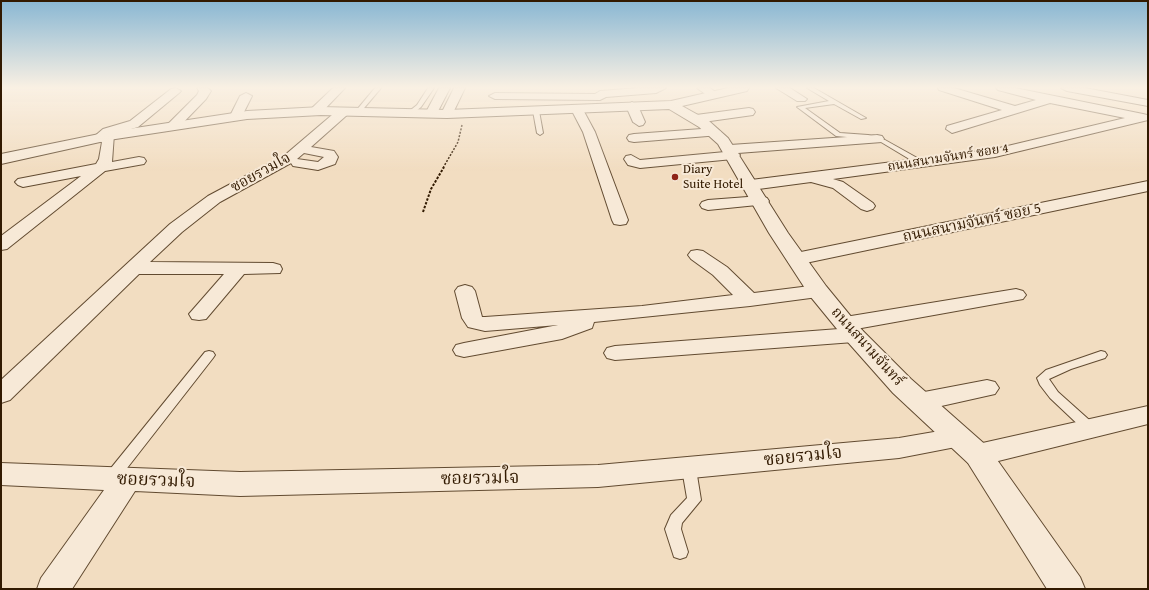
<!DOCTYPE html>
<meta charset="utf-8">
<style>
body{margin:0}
#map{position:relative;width:1149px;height:590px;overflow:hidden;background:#f2ddc1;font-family:"Gentium Book Plus",serif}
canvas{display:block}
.frame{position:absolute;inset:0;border:2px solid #321a01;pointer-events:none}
</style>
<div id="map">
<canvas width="1149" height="590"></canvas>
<div class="frame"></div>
</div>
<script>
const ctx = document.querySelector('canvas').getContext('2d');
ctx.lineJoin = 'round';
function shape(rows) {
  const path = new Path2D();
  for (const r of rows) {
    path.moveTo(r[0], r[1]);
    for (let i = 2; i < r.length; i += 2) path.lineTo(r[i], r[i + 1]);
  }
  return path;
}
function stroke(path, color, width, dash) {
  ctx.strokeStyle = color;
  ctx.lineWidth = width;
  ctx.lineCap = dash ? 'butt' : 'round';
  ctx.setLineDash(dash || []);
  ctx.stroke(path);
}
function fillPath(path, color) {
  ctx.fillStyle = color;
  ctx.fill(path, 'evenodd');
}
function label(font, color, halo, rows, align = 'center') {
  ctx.font = font + ' "Gentium Book Plus","Noto Serif Thai",serif';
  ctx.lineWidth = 4;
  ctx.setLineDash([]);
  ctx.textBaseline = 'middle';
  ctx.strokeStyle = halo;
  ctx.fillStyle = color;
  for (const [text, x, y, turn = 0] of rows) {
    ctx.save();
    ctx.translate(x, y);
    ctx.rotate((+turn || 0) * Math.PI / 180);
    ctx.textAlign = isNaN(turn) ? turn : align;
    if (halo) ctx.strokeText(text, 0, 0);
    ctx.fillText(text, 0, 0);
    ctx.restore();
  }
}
const service = shape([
 [375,88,381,88,359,114,355,114,355,112,375,88],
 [428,88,434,88,421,107,411,115,407,115,407,113,417,105,428,88],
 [807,88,814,88,866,118,861,119,834,104,805,108,840,133,868,135,885,140,928,164,921,166,881,142,868,139,836,136,797,107,829,101,807,88],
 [536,109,539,111,543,133,540,135,537,133,533,111,536,109],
 [209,351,213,352,215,355,213,358,117,481,112,483,107,481,105,477,107,473,205,352,209,351],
 [1101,351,1105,352,1107,355,1105,358,1071,369,1049,379,1058,392,1096,426,1097,429,1096,432,1091,434,1086,432,1050,398,1040,385,1037,378,1046,370,1101,351],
 [689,463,694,465,696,469,701,500,682,523,681,529,688,552,686,557,680,559,674,557,665,529,671,515,687,498,682,469,684,465,689,463]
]);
const minor = shape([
 [176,88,181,91,179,93,138,127,114,134,112,162,139,157,144,158,146,161,144,164,105,171,7,249,1,250,1,236,81,176,23,187,18,185,15,182,18,179,96,164,99,159,102,142,96,141,94,138,96,135,103,129,130,121,171,89,176,88],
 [197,88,208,88,211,91,206,99,177,129,169,129,167,126,169,123,197,95,199,91,197,88],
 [333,88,345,88,320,114,312,114,310,111,312,108,333,88],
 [439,88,450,88,435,117,427,117,425,114,439,88],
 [454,88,465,88,451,117,443,117,441,114,454,88],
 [638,88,666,88,656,93,606,97,600,100,495,99,489,96,495,93,595,94,600,91,638,88],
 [697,88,710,88,718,94,716,96,708,96,697,88],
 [776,88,790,88,807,99,805,101,797,101,776,88],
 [938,88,954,88,1015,106,1036,100,998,90,996,88,1015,88,1143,114,1147,115,1148,120,995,157,833,179,843,182,873,203,875,206,873,209,867,211,861,209,833,188,811,182,751,190,746,188,743,185,746,182,751,180,995,149,1125,118,1050,103,952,133,946,129,947,126,1002,110,939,90,938,88],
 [1061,88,1085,88,1148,100,1148,106,1067,91,1061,88],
 [246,93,252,96,242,116,240,119,232,119,230,116,240,96,246,93],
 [632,102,638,106,645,122,643,125,639,126,633,122,626,106,632,102],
 [577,105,581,106,595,132,628,220,626,224,620,225,614,224,612,220,583,132,571,109,577,105],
 [343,108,349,112,347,115,311,147,334,151,338,157,335,164,318,170,293,166,291,163,220,202,182,232,150,262,273,263,280,265,282,269,280,273,244,274,206,319,199,320,192,319,189,314,224,274,139,274,10,400,1,403,1,380,170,224,208,196,285,155,339,109,343,108],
 [304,153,324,157,318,162,297,159,304,153],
 [749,108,753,109,755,112,753,115,696,123,690,119,696,115,749,108],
 [715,128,721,132,720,135,634,142,629,141,627,138,629,135,634,134,715,128],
 [877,135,882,136,884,139,882,142,738,153,740,155,738,158,733,159,640,168,628,165,624,159,626,156,631,155,640,160,725,152,723,149,725,146,730,145,877,135],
 [1148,181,1148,191,796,265,789,263,787,259,789,255,796,253,1148,181],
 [761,196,767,198,769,201,767,204,708,210,702,208,700,205,702,202,708,200,761,196],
 [697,250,703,251,727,267,754,293,818,285,825,287,828,291,825,295,818,297,750,306,594,322,592,328,562,339,464,357,456,355,453,350,456,345,464,343,558,325,485,331,468,327,462,318,455,291,458,287,465,285,472,287,475,291,482,317,485,317,642,306,733,295,713,275,691,259,688,255,691,251,697,250],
 [1016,289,1023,291,1026,295,1023,299,856,329,862,330,865,335,862,340,854,342,615,360,607,358,604,353,607,348,615,346,839,329,834,324,837,319,845,317,1016,289],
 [987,380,995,382,999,388,995,394,919,411,910,408,907,402,910,396,919,393,987,380],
 [1148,406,1148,424,978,466,968,463,965,455,968,447,978,444,1148,406],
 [957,428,966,431,970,438,966,445,899,458,598,487,240,496,135,491,72,589,37,589,41,578,104,490,1,485,1,463,240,472,598,465,899,438,957,428]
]);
const tertiary = shape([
 [728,88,749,88,747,91,682,106,709,121,728,138,788,233,826,286,862,330,911,379,988,447,1080,577,1085,589,1047,589,968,463,893,393,846,340,810,296,769,233,718,144,699,127,669,109,447,118,321,115,247,119,109,140,1,164,1,154,109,132,247,111,321,107,447,110,671,101,728,88]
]);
stroke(service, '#624b31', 2);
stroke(minor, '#624b31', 2);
stroke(tertiary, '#624b31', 2);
stroke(shape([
 [443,168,458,142,462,125]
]), '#321a01', 1.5, [2, 1.5]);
stroke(shape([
 [423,212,431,189,444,167]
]), '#321a01', 2, [2.5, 1.5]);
fillPath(service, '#f7e9d7');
fillPath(minor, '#f7e9d7');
fillPath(tertiary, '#f7e9d7');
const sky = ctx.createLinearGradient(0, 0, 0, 171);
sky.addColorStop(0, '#89b7d3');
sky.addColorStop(0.51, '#f9f0e3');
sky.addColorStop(1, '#f9f0e300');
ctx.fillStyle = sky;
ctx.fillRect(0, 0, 1149, 171);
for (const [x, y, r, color] of [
 [675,177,4,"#8f2418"]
]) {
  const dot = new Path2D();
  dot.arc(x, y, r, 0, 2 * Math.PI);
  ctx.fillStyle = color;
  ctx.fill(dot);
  stroke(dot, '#f7e9d7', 1.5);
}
label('13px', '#321a01', '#f7e9d7', [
 ["ถนนสนามจันทร์ ซอย 4",948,158,-9]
]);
label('13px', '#321a01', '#f7e9d7', [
 ["Diary",683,170],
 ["Suite Hotel",683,185]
], 'left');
label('15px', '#321a01', '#f7e9d7', [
 ["ซอยรวมใจ",261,173,-29],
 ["ถนนสนามจันทร์ ซอย 5",972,223,-12],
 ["ถนนสนามจันทร์",867,347,48]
]);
label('18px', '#321a01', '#f7e9d7', [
 ["ซอยรวมใจ",803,457,-6],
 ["ซอยรวมใจ",480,479,-1],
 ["ซอยรวมใจ",156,481,2]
]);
</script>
